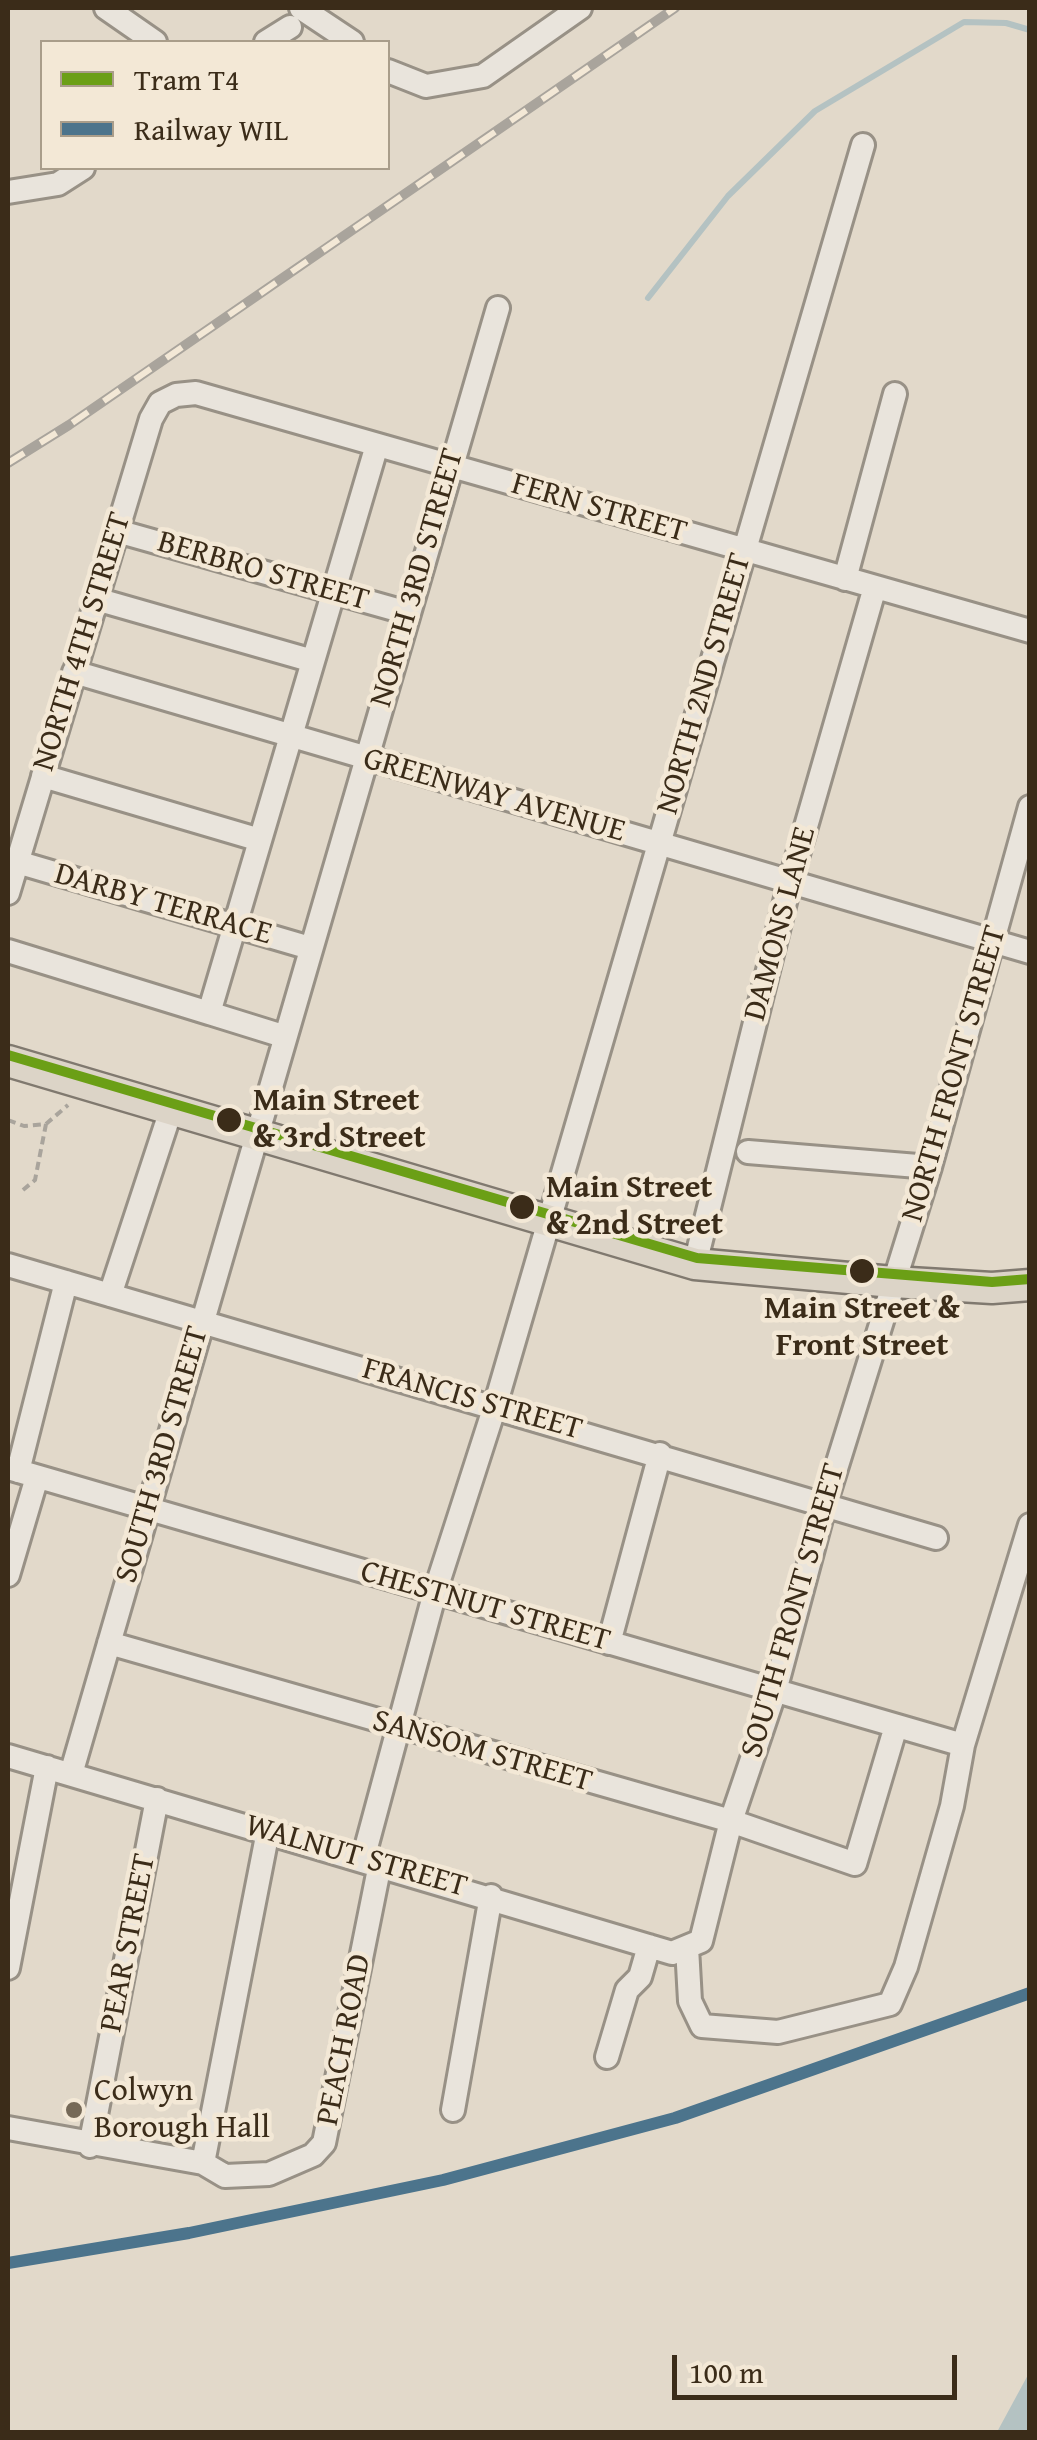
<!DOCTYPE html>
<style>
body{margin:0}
#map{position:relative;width:1037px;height:2440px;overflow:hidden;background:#e2d9ca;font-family:"Gentium Book Plus",serif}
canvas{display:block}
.frame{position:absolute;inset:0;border:10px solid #3b2c19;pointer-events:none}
.legend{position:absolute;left:40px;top:40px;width:350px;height:130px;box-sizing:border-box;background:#f3e8d6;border:2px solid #a99d8a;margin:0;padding:12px 18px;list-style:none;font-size:30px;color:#3b2c19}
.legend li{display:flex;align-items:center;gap:20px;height:50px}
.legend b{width:50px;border:2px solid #a99d8a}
.scale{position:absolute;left:672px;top:2355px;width:285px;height:45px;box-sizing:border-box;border:5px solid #3b2c19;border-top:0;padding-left:12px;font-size:30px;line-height:35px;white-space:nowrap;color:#3b2c19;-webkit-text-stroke:8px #f3e8d6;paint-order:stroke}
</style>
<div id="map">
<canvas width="1037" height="2440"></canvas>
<div class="frame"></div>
<ul class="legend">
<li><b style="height:12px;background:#6b9f16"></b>Tram T4</li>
<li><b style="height:12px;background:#4c748c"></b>Railway WIL</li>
</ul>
<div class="scale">100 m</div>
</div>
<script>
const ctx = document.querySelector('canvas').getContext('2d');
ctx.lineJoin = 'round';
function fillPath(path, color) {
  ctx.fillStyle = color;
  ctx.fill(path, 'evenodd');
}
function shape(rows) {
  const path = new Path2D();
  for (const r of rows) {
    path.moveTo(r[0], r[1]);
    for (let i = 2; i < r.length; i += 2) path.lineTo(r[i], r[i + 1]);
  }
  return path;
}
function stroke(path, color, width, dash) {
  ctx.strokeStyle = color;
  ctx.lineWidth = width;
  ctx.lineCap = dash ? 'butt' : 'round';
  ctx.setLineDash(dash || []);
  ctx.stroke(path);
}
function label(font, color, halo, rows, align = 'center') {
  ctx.font = font + ' "Gentium Book Plus",serif';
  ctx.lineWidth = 9;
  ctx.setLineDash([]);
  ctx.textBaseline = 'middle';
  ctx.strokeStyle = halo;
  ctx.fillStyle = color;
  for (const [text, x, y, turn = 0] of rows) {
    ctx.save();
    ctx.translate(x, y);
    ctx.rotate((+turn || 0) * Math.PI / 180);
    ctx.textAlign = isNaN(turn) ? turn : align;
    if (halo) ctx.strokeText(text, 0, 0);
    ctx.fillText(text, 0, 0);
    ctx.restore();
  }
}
fillPath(shape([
 [1029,2373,1029,2432,996,2432,997,2432]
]), '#b4c2c2');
stroke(shape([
 [648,298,728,196,815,111,964,22,1006,23,1030,30]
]), '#b4c2c2', 6);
const minor = shape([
 [106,8,155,42],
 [301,8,352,42],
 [266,42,290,27],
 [388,71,426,86,483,76,580,8],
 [8,192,58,184,83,168],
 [117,531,408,613],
 [845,579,895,394],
 [96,599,313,661],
 [74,672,1030,952],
 [43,776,260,840],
 [17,862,310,948],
 [8,893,151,419,160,403,176,395,196,393,1030,631],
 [8,951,209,1013],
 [283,1036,209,1013,377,445],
 [748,1152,930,1167],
 [695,1264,790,882,875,587],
 [8,1265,936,1538],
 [110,1295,171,1110],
 [8,1468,963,1745],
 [18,1471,66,1282],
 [8,1575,37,1477],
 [109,1643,731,1821,855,1864,896,1726],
 [609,1643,660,1454],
 [8,1756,672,1953,701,1941,731,1821,775,1691,825,1504,930,1167,1030,807],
 [71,1774,498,308],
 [363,1859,435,1592,495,1406,863,145],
 [687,1947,690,2001,702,2026,778,2032,890,2004,906,1967,952,1806,963,1745,1030,1525],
 [8,1968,47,1767],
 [607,2057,627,1990,640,1977,649,1946],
 [453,2110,491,1896],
 [8,2128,203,2163,225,2176,269,2174,313,2155,324,2143,380,1864],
 [90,2146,157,1799],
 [203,2163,268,1831]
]);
const major = shape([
 [8,1061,695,1264,893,1282,992,1288,1030,1285]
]);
stroke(minor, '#989186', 28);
stroke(major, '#80796f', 35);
stroke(shape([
 [8,1120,24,1126,46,1124,68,1105],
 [23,1190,35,1180,46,1124]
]), '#a9a49c', 4, [8, 5]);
stroke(minor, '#e9e4dc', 22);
stroke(major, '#dcd4c7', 30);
const rail = shape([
 [8,463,69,425,675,8]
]);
stroke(rail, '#a9a49c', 10);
stroke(rail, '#f3e8d6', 6, [19]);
stroke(shape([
 [8,2263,189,2233,443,2180,675,2118,1030,1993]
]), '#4c748c', 12);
stroke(shape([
 [8,1055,697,1258,992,1282,1030,1279]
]), '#6b9f16', 10);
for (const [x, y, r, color] of [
 [229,1120,14,"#3b2c19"],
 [522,1207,14,"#3b2c19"],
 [862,1271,14,"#3b2c19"],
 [74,2110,10,"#756957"]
]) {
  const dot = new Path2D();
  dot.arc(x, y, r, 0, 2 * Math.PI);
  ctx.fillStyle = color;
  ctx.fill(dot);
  stroke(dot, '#f3e8d6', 4);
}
label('32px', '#3b2c19', '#f3e8d6', [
 ["FERN STREET",599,509,16],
 ["BERBRO STREET",263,572,16],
 ["NORTH 3RD STREET",418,578,-74],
 ["NORTH 4TH STREET",83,642,-73],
 ["NORTH 2ND STREET",705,684,-74],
 ["GREENWAY AVENUE",494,796,16],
 ["DARBY TERRACE",163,905,16],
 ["DAMONS LANE",781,924,-75],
 ["NORTH FRONT STREET",955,1074,-74],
 ["FRANCIS STREET",472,1400,16],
 ["SOUTH 3RD STREET",163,1455,-74],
 ["CHESTNUT STREET",485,1607,16],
 ["SOUTH FRONT STREET",794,1611,-74],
 ["SANSOM STREET",482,1752,16],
 ["WALNUT STREET",356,1857,16],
 ["PEAR STREET",129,1943,-79],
 ["PEACH ROAD",345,2040,-79]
]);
label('bold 32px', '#3b2c19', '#f3e8d6', [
 ["Main Street",253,1102],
 ["& 3rd Street",253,1139],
 ["Main Street",546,1189],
 ["& 2nd Street",546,1226],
 ["Main Street &",862,1310,"center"],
 ["Front Street",862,1347,"center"]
], 'left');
label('32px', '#3b2c19', '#f3e8d6', [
 ["Colwyn",94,2092],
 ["Borough Hall",94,2129]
], 'left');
</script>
